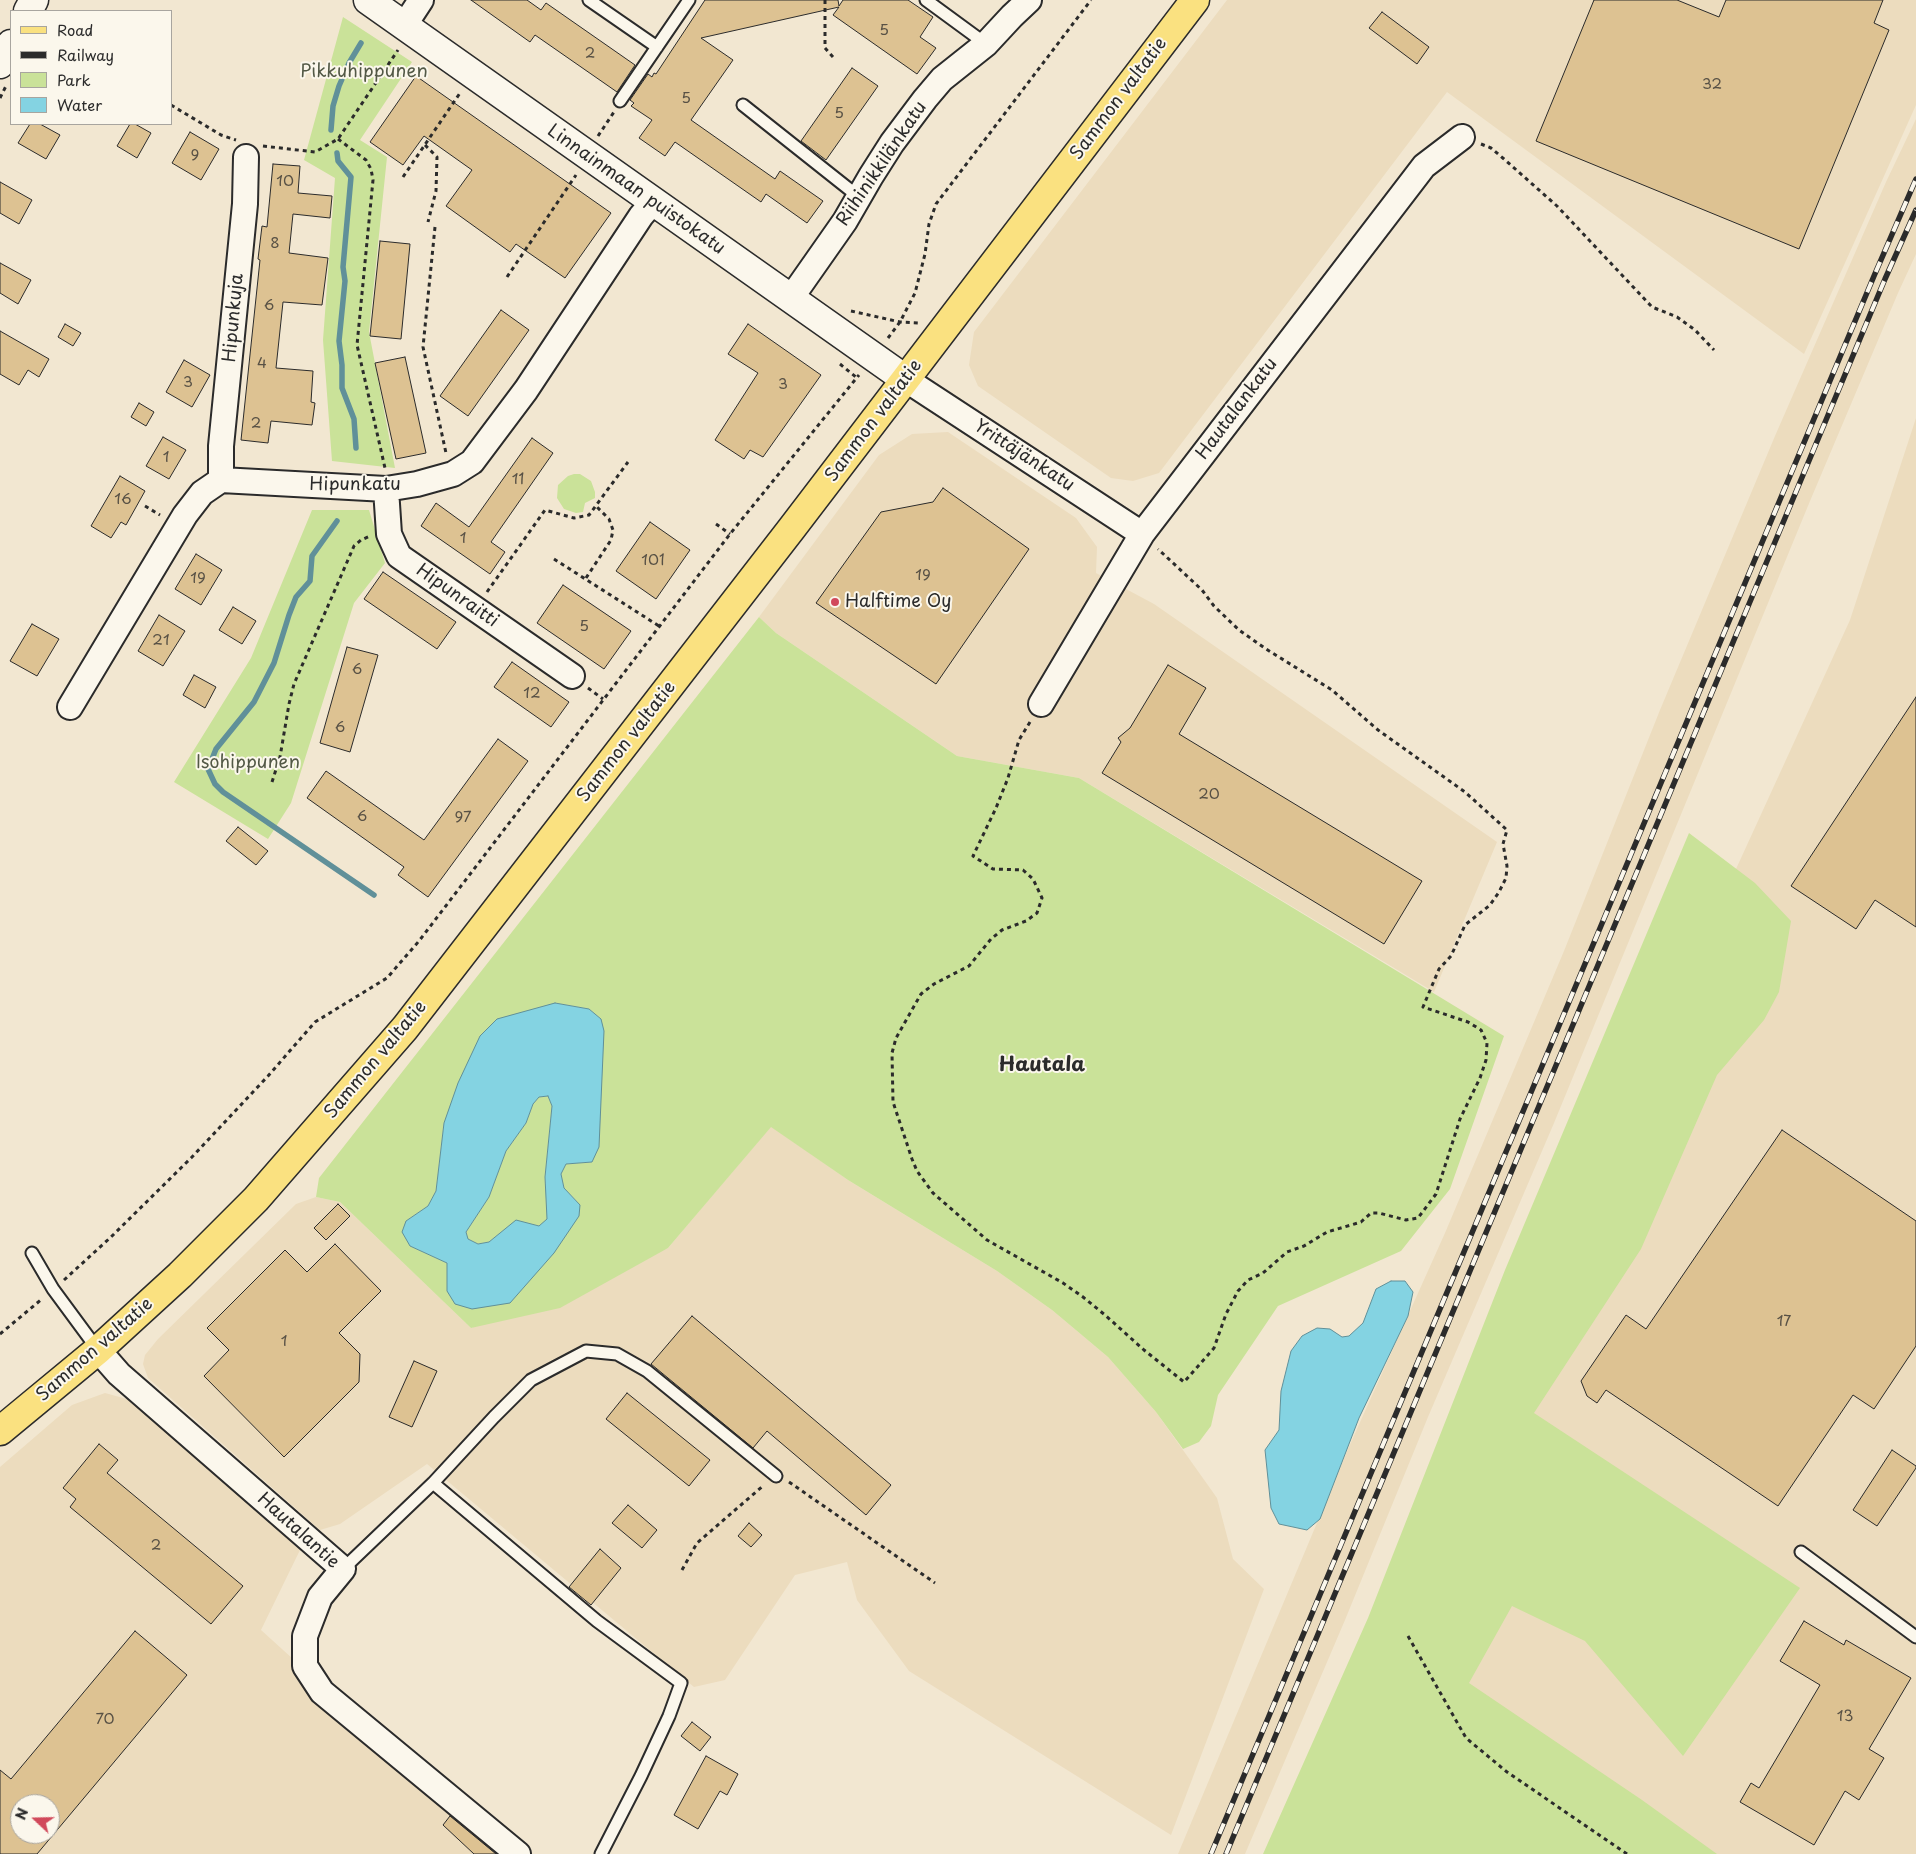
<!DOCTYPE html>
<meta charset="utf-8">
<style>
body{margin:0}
#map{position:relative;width:1916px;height:1854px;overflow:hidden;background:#f2e7d1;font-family:"Playpen Sans",sans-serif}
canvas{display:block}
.legend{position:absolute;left:10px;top:10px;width:162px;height:115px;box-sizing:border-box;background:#fbf7ec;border:1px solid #a8a59f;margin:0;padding:6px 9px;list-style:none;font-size:15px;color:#2b2b2b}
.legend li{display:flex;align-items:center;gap:10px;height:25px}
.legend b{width:25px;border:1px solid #a8a59f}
.north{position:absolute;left:10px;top:1794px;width:50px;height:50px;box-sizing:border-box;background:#fbf7ec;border:1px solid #a8a59f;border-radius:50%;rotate:291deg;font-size:14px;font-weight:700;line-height:20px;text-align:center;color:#2b2b2b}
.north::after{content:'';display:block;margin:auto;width:18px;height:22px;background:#d1495b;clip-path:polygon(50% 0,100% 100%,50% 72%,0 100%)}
</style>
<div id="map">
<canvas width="1916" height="1854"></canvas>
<ul class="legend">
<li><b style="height:6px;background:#fae180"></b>Road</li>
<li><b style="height:6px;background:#2b2b2b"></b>Railway</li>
<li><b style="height:14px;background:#cae299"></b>Park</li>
<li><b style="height:14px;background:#84d3e2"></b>Water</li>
</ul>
<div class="north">N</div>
</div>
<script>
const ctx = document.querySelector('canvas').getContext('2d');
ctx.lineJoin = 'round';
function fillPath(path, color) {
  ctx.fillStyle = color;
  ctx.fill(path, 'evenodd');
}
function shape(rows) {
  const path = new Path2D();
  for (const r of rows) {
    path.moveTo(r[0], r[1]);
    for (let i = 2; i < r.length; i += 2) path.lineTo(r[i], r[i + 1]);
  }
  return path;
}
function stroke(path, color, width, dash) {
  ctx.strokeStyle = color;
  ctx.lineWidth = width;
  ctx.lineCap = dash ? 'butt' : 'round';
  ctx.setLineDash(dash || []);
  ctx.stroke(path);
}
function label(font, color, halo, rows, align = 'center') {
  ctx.font = font + ' "Playpen Sans",sans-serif';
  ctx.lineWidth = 4;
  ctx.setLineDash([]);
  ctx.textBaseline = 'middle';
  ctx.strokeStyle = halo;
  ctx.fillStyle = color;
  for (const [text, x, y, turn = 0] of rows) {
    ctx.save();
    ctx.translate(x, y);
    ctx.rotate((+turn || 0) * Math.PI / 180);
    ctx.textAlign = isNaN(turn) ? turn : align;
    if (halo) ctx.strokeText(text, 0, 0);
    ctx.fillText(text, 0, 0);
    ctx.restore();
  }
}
fillPath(shape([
 [1227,0,1916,0,1916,105,1804,354,1447,92,1159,473,1133,481,1111,478,978,386,969,365,974,332],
 [1916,119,1916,254,1898,293,1810,501,1554,1123,1428,1417,1345,1620,1245,1854,1178,1854,1348,1449,1445,1233,1564,951,1660,710,1775,436,1886,182],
 [1916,418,1916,1854,1301,1854,1378,1651,1850,620],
 [948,432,1076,518,1097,547,1096,573,1154,604,1497,842,1434,992,1079,778,957,756,776,633,759,617,879,455,912,434],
 [771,1126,848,1180,997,1271,1052,1310,1108,1357,1156,1412,1217,1498,1233,1559,1264,1589,1171,1835,909,1671,857,1600,847,1562,795,1575,725,1680,694,1687,427,1464,340,1524,320,1530,148,1378,143,1364,145,1355,158,1339,296,1204,316,1197,340,1202,471,1328,668,1248],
 [105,1393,134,1401,300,1550,261,1630,508,1854,0,1854,0,1467,72,1405],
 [20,1804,50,1804,50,1834,20,1834]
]), '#ecdcbe');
fillPath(shape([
 [343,17,412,62,360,140,387,157,369,332,395,468,332,461,323,340,335,178,304,160],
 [574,474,580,474,591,481,595,492,595,498,585,503,583,512,576,513,564,509,557,498,558,485,568,476],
 [312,510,369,510,385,563,354,603,291,803,268,839,174,782,251,658],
 [759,617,776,633,957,756,1079,778,1504,1036,1450,1189,1401,1251,1278,1306,1218,1395,1211,1426,1199,1442,1183,1449,1156,1412,1108,1357,1052,1310,997,1271,848,1180,771,1127,668,1248,560,1308,471,1328,340,1202,316,1197,319,1178],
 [555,1003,589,1009,601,1019,592,1162,566,1164,561,1174,564,1188,580,1205,447,1291,447,1263,410,1246,406,1221,428,1206,436,1191,444,1123],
 [1689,833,1755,883,1791,921,1779,992,1764,1020,1717,1075,1641,1249,1534,1413,1800,1588,1683,1756,1585,1641,1512,1606,1469,1683,1642,1800,1717,1854,1263,1854,1368,1618,1505,1270],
 [548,1096,552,1106,545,1177,548,1219,539,1226,516,1221,489,1242,478,1244,468,1239,466,1232,489,1197,506,1151,526,1123,533,1104,539,1097]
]), '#cae299');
const water = shape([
 [555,1003,589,1009,601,1019,604,1031,599,1147,592,1162,566,1164,561,1174,564,1188,580,1205,579,1216,554,1253,510,1303,472,1309,455,1304,447,1291,447,1263,410,1246,402,1232,406,1221,428,1206,436,1191,444,1123,458,1083,480,1036,497,1019,555,1003],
 [548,1096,552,1106,545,1177,547,1219,539,1226,516,1220,489,1242,478,1244,468,1239,466,1232,489,1197,506,1151,526,1123,533,1104,539,1097,548,1096],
 [1391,1281,1405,1281,1413,1292,1408,1316,1359,1418,1320,1519,1307,1530,1279,1524,1271,1508,1265,1450,1279,1430,1281,1391,1291,1351,1302,1336,1317,1328,1330,1329,1342,1337,1349,1336,1363,1323,1376,1289,1391,1281]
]);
fillPath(water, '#84d3e2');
stroke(water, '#609099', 1);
stroke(shape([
 [331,130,333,106,339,86,349,63,361,43],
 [337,153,338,161,351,177,343,267,345,281,339,341,342,365,342,388,354,419,356,448],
 [337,521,312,556,310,581,296,597,289,615,274,663,254,702,216,749,208,769,215,784,223,792,374,895]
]), '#609099', 5.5);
const building = shape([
 [471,0,527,0,541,10,546,3,635,65,617,92,535,35,530,42,471,0],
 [705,0,838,0,839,6,843,0,908,0,933,17,920,37,936,48,917,74,833,15,839,7,701,38,733,60,691,120,775,179,780,171,823,201,807,223,766,194,761,202,675,142,665,156,639,138,652,120,631,106,634,103,630,100,648,74,652,77,654,73,656,74,705,0],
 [1594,0,1677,0,1719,17,1726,0,1883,0,1874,23,1889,30,1799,249,1536,141,1594,0],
 [1382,12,1429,47,1417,64,1369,28,1382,12],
 [852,68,878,86,826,160,801,141,852,68],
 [416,76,611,213,565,278,516,244,510,252,446,206,472,170,424,136,403,165,370,142,416,76],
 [30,124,40,124,60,135,46,159,18,143,30,124],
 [130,124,135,124,151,133,137,158,117,146,130,124],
 [190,132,219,149,201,180,172,163,190,132],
 [273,164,300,166,298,193,332,196,330,218,293,214,289,253,328,258,322,305,283,302,276,368,313,371,311,402,315,403,312,425,271,421,268,443,241,440,260,260,258,259,262,226,267,227,273,164],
 [0,182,32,200,19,224,0,213,0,182],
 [380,241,410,244,401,339,370,336,380,241],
 [0,263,31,280,18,304,0,293,0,263],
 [501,310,529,330,468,416,440,396,501,310],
 [65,324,81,333,73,346,58,337,65,324],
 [748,324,821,375,763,457,750,450,744,459,715,440,758,373,728,354,748,324],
 [0,331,49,359,39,377,28,370,19,385,0,374,0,331],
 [405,357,426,453,396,459,375,363,405,357],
 [184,360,210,375,192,407,166,392,184,360],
 [139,403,154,412,146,426,131,417,139,403],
 [163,437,186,450,169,479,146,466,163,437],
 [532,438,553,453,491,542,505,552,490,574,421,526,436,503,469,527,532,438],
 [120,476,145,491,126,525,121,522,111,538,91,526,120,476],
 [943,488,1029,549,936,684,816,603,881,512,933,502,943,488],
 [650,522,690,550,656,599,616,571,650,522],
 [196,554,222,570,201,605,175,589,196,554],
 [383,572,456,622,437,649,364,599,383,572],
 [563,585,631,631,604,669,537,623,563,585],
 [233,607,256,621,242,644,219,630,233,607],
 [159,615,185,631,163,666,138,651,159,615],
 [32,624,59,639,37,676,10,661,32,624],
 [347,647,378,655,350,752,320,743,347,647],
 [512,662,569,702,551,727,494,687,512,662],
 [1168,665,1206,688,1179,734,1422,881,1384,944,1102,773,1121,742,1118,738,1130,728,1168,665],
 [194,675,216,687,205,708,183,695,194,675],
 [1916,697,1916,927,1875,900,1856,929,1791,886,1916,697],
 [498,739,528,761,428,897,398,875,404,867,307,798,326,771,424,840,498,739],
 [238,827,268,851,256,865,226,841,238,827],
 [1782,1130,1916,1221,1916,1346,1874,1409,1853,1395,1778,1506,1606,1390,1597,1403,1587,1396,1581,1381,1626,1315,1646,1329,1782,1130],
 [338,1204,350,1216,326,1240,314,1228,338,1204],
 [335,1244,381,1291,339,1333,360,1354,359,1382,284,1457,204,1376,229,1350,207,1328,285,1250,307,1272,335,1244],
 [692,1316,891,1485,866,1515,767,1431,753,1448,651,1364,692,1316],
 [414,1361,437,1371,412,1427,389,1417,414,1361],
 [627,1393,710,1460,689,1486,606,1419,627,1393],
 [99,1444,118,1460,107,1473,243,1586,211,1624,70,1507,76,1499,63,1488,99,1444],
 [1892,1450,1916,1466,1916,1468,1877,1526,1853,1510,1892,1450],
 [628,1505,657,1530,642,1548,612,1523,628,1505],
 [749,1523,762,1535,751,1547,738,1536,749,1523],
 [600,1549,621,1568,591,1605,569,1587,600,1549],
 [1804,1621,1844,1645,1846,1640,1911,1678,1869,1749,1884,1758,1859,1800,1845,1791,1814,1845,1740,1802,1751,1783,1759,1788,1820,1685,1780,1661,1804,1621],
 [135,1631,187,1675,37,1854,0,1854,0,1770,11,1779,135,1631],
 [20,1804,50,1804,50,1834,20,1834,20,1804],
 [692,1722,711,1737,700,1751,681,1736,692,1722],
 [706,1756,738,1774,727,1795,720,1791,698,1829,674,1815,706,1756],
 [450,1816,496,1854,474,1854,443,1825,450,1816]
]);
fillPath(building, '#ddc292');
stroke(building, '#2b2b2b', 1);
const lane = shape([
 [589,0,657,47],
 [926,0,986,44],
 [620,101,689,0],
 [743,105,859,197],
 [32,1253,53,1289,98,1350],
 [433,1483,597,1621,681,1683,669,1716,641,1776,601,1854],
 [1801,1552,1916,1637],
 [343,1569,433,1483,494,1417,531,1380,586,1351,617,1354,647,1371,776,1476]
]);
const street = shape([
 [404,26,421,0],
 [791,298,845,221,871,176,892,143,925,99,942,79,986,44,1012,16,1029,0],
 [905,379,1142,534],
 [221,480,221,446,245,204,246,157],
 [386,489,389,534,399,556,572,676],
 [1041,704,1142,534,1424,166,1462,137],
 [70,707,185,515,202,493,221,480,386,489,417,484,453,474,472,462,526,390,641,216,653,202],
 [98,1350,119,1374,343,1569,320,1597,305,1636,305,1666,322,1692,518,1854]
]);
const secondary = shape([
 [368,0,905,379],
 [28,11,34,0],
 [0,64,11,44]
]);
const primary = shape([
 [0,1431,98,1350,180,1275,256,1199,405,1028,792,528,1195,0]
]);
stroke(lane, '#2b2b2b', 15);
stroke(street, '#2b2b2b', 28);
stroke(secondary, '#2b2b2b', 31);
stroke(primary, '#2b2b2b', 31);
stroke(shape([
 [825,0,825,48,833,57],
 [0,98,6,86],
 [171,105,221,135,236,140],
 [598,136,614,112],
 [338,139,366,160,371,169,373,180,357,345,385,468],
 [1481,144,1491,148,1504,159,1557,206,1652,307,1677,317,1695,330,1714,350],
 [425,145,437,157,436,191,428,222],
 [263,146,315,152,338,139,398,50],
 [403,177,460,93],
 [435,227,423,347,446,453],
 [507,277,576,175],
 [851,311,900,322,919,323],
 [888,338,900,322,915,293,925,254,929,224,936,204,1091,0],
 [840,364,857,378],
 [145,506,160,515],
 [716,524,730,534],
 [554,559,659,626],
 [586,578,611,540,613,530,609,519,596,506],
 [487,592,545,510,574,518,589,515,628,462],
 [588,688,603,699],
 [1030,722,1019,740,1008,778,996,808,973,856,993,869,1023,870,1033,879,1042,898,1037,913,1026,921,1002,930,991,939,969,966,934,984,921,994,896,1038,892,1053,893,1102,912,1159,917,1171,933,1193,987,1240,1063,1283,1083,1297,1105,1315,1144,1350,1184,1382,1214,1348,1226,1314,1238,1291,1248,1280,1263,1273,1287,1252,1304,1246,1327,1232,1361,1222,1371,1213,1379,1213,1406,1220,1418,1218,1436,1194,1460,1119,1480,1078,1486,1060,1487,1043,1481,1030,1468,1022,1423,1007,1439,969,1451,956,1465,925,1490,905,1499,892,1506,878,1507,866,1503,844,1507,830,1465,792,1378,730,1332,690,1266,649,1239,630,1214,606,1202,590,1158,549],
 [272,782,280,757,289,704,294,684,354,546,361,540,370,536],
 [64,1280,111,1237,192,1157,268,1076,315,1022,387,978,419,941,730,534,859,375],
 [0,1334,42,1299],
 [789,1482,935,1583],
 [682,1570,697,1543,764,1485],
 [1408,1636,1466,1738,1507,1772,1627,1854]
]), '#2b2b2b', 3, [4, 4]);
stroke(lane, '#fbf7ec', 11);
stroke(street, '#fbf7ec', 24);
stroke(secondary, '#fbf7ec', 28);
stroke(primary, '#fae180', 28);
const rail = shape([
 [1211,1854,1874,276,1916,179],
 [1226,1854,1885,279,1916,210]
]);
stroke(rail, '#2b2b2b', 5.5);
stroke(rail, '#fbf7ec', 4, [11]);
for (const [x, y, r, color] of [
 [835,602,5,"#d1495b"]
]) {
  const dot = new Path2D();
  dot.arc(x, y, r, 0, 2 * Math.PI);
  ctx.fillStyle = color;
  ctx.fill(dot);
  stroke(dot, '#fbf7ec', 2);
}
label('15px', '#585145', null, [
 ["5",884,31],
 ["2",590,54],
 ["32",1712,85],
 ["5",686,99],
 ["5",839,114],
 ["9",195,156],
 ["10",285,182],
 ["8",275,244],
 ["6",269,306],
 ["4",262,364],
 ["3",188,383],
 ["3",783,385],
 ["2",256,424],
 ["1",166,458],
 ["11",518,480],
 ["16",123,500],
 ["1",463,539],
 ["101",653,561],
 ["19",923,576],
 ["19",198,579],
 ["5",584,627],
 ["21",161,641],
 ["6",357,670],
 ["12",532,694],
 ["6",340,728],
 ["20",1209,795],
 ["6",362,817],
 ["97",463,818],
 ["17",1784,1322],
 ["1",284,1342],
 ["2",156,1546],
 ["13",1845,1717],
 ["70",105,1720]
]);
label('18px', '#535946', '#fbf7ec', [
 ["Pikkuhippunen",364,72],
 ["Isohippunen",248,763]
]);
label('18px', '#2b2b2b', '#fbf7ec', [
 ["Sammon valtatie",1119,99,-53],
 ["Riihinikkilänkatu",882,164,-56],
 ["Linnainmaan puistokatu",636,190,35],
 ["Hipunkuja",234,318,-85],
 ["Hautalankatu",1237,409,-53],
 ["Sammon valtatie",874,421,-53],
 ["Yrittäjänkatu",1024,456,33],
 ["Hipunkatu",355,485],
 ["Hipunraitti",457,596,35],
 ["Sammon valtatie",627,742,-52],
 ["Sammon valtatie",376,1060,-50],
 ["Sammon valtatie",95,1350,-41],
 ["Hautalantie",298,1531,42]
]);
label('18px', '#2b2b2b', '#fbf7ec', [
 ["Halftime Oy",845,602]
], 'left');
label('bold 20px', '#2b2b2b', '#fbf7ec', [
 ["Hautala",1042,1065]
]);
</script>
